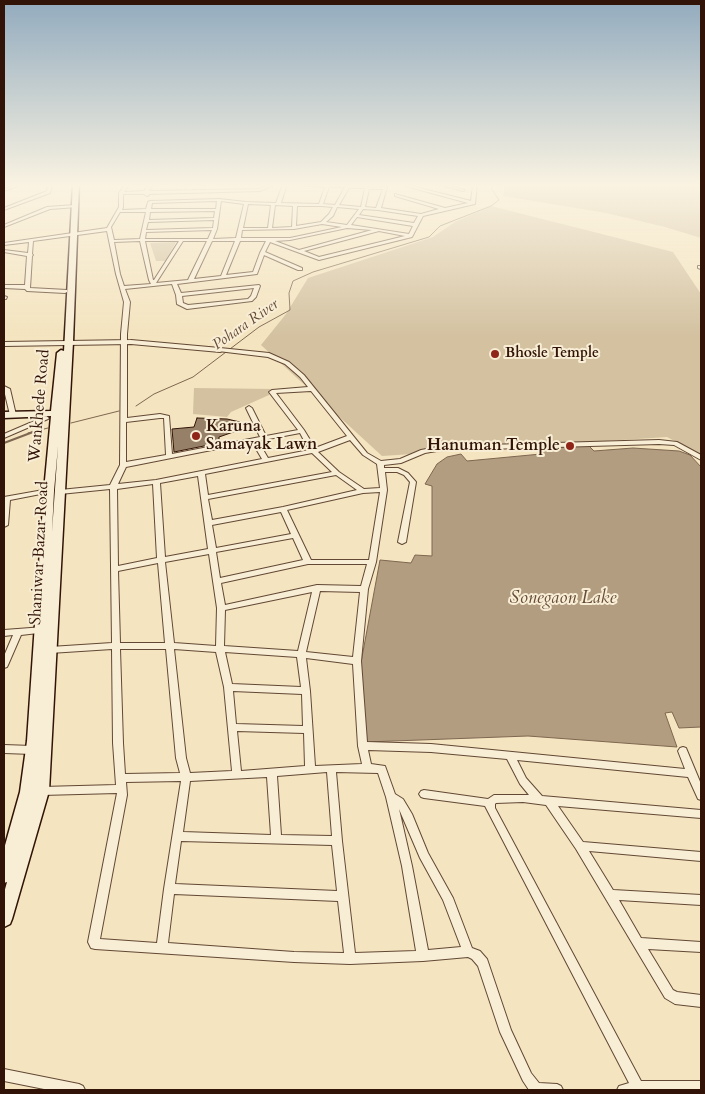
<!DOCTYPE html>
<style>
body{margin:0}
#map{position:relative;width:705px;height:1094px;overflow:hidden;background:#f4e4bf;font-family:Cardo,serif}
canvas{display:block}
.frame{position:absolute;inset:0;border:5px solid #311407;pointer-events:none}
</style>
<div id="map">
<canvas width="705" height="1094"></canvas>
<div class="frame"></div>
</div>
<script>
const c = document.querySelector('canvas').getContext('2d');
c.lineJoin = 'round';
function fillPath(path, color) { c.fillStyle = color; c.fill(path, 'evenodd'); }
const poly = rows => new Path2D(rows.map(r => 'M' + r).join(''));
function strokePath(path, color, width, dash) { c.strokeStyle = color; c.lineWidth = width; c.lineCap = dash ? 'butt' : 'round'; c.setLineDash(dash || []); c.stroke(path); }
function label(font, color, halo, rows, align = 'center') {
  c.font = font + ' Cardo,serif'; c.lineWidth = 4; c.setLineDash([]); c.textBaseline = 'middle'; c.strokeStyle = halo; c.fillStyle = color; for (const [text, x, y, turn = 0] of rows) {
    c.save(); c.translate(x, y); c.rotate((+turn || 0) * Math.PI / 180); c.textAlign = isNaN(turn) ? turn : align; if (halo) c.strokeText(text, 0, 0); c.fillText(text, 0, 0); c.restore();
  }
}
fillPath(poly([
 [505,184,701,184,701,238,665,227,606,213,503,196],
 [491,206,673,252,701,294,701,455,667,437,382,456,261,345,286,314,308,278,433,237,455,222],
 [176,242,166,261,156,261,150,243],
 [194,388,274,389,269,395,231,412,227,417,193,414]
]), '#d3c1a0');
const water = poly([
 [589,446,594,451,633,448,679,451,690,455,701,467,701,727,679,728,672,712,665,713,677,747,528,736,366,742,360,668,380,560,411,563,415,555,432,556,432,486,425,484,437,464,447,457,461,454,467,461,541,454,542,447,589,446]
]);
fillPath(water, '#b29d80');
strokePath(water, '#7e6650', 1);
strokePath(poly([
 [136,406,154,394,193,377,259,327,290,310,289,293,293,281,313,272,429,237,440,226,491,206,499,200,491,188,497,184],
 [71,423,119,411],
 [28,433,48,428]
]), '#7e6650', 1);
strokePath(poly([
 [4,443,33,432]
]), '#7e6650', 2);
const building = poly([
 [197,418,227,419,240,422,239,430,219,437,219,443,174,452,172,429,194,427,197,418]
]);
fillPath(building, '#968067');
strokePath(building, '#311407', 1);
const minor = poly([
 [18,184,23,184,4,191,4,189,18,184],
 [125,184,129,184,124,192,144,191,149,184,153,184,149,191,259,189,272,184,277,184,260,191,149,194,149,195,147,196,144,194,123,194,123,207,122,210,146,209,148,202,150,201,219,199,246,202,276,203,283,184,287,184,281,203,319,204,325,187,292,185,290,184,316,184,387,187,381,208,421,214,439,209,395,196,395,194,445,208,468,203,398,184,404,184,471,201,473,184,477,184,475,204,423,216,412,237,319,260,270,242,265,252,302,268,302,270,298,270,264,255,257,274,177,284,181,293,259,285,260,286,256,297,252,301,187,309,177,304,176,295,172,284,125,289,130,302,127,334,127,418,160,414,169,416,172,454,260,437,246,408,249,406,252,408,266,436,298,430,269,392,272,390,308,387,300,377,285,364,268,357,218,351,218,349,220,348,269,353,289,362,304,375,367,453,381,461,400,459,421,450,459,443,487,445,659,440,677,442,701,455,701,460,674,445,659,444,487,449,459,447,425,453,401,463,384,465,384,468,398,468,408,473,416,482,406,542,402,544,398,542,410,482,404,475,397,472,385,472,387,490,376,562,368,589,361,661,367,742,431,744,685,769,678,751,680,748,683,747,686,748,701,784,701,800,698,799,688,777,517,760,526,778,542,796,701,810,701,818,558,806,583,842,701,852,701,861,589,851,613,890,701,895,701,905,619,900,641,938,701,942,701,952,648,949,673,990,677,992,701,995,701,1007,675,1004,665,998,576,849,546,805,523,802,496,803,495,804,495,808,641,1081,701,1081,701,1090,617,1090,619,1086,629,1083,485,806,424,798,421,797,419,794,421,791,424,790,488,799,494,795,529,795,520,784,507,759,431,752,368,750,371,764,385,766,395,794,403,799,412,814,428,853,453,898,472,948,480,951,487,959,511,1030,531,1073,539,1083,557,1084,561,1086,563,1090,529,1090,523,1081,500,1032,478,966,472,959,468,957,423,961,350,964,294,962,95,949,91,948,88,942,117,793,42,795,39,794,37,791,39,788,42,787,116,785,113,743,112,649,50,653,47,652,46,650,47,648,50,647,112,643,110,489,60,494,57,492,60,490,110,485,120,465,121,334,124,302,116,274,107,231,33,241,32,254,33,255,32,256,30,288,67,290,67,292,65,293,27,291,25,289,4,288,4,285,25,285,27,256,4,252,4,250,28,253,29,242,4,245,4,243,107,228,119,207,119,193,125,184],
 [329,187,345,187,335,205,323,204,329,187],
 [349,188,365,188,361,207,339,205,349,188],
 [369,189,383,189,376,208,365,207,369,189],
 [217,201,216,209,151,209,152,203,217,201],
 [221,201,244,204,236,238,213,239,217,229,221,201],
 [248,204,271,205,268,228,243,228,248,204],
 [275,205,293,206,292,227,272,228,275,205],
 [297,206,321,206,333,207,329,214,321,222,296,226,297,206],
 [337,207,359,209,347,225,326,222,333,216,337,207],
 [363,209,378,210,418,216,414,223,359,215,363,209],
 [215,211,214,218,149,220,150,212,215,211],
 [120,212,146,212,140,239,114,240,111,227,120,212],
 [357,217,413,226,409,234,351,225,357,217],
 [214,220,213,228,146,230,148,222,214,220],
 [322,224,342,227,290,238,241,238,242,230,294,229,322,224],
 [347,228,372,230,299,250,275,241,290,240,347,228],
 [212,230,208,239,145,239,146,232,212,230],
 [379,231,405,236,319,257,304,251,379,231],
 [140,241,149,280,151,284,124,286,120,274,114,242,140,241],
 [145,241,179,241,154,280,153,280,145,241],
 [183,241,207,241,188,280,156,283,183,241],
 [212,241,235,241,221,276,194,279,212,241],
 [240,241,266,241,260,253,253,272,226,275,240,241],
 [254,288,251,296,248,299,188,305,183,303,182,296,254,288],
 [311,391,347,436,315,448,304,430,276,393,311,391],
 [160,418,164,418,166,455,126,462,126,422,160,418],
 [300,433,309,450,268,458,258,441,300,433],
 [350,440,363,455,377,464,380,488,364,489,339,472,318,452,350,440],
 [252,442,262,459,156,480,118,484,126,467,252,442],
 [312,453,332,472,208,495,205,474,312,453],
 [336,475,357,490,283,507,212,520,208,499,336,475],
 [198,476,208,549,165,557,160,483,198,476],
 [153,484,157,558,118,566,117,489,153,484],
 [380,492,369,560,311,560,287,510,363,493,380,492],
 [281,512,291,534,216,548,212,525,281,512],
 [293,538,303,560,220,578,216,552,293,538],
 [209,554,217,608,216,646,174,643,165,562,209,554],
 [158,563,165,643,120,643,118,571,158,563],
 [308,564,367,564,361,586,317,585,225,605,221,583,308,564],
 [320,591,360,592,353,657,306,652,320,591],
 [312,592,298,651,224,646,225,610,312,592],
 [120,649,166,649,176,758,180,773,125,774,123,743,120,649],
 [174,649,216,652,224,687,232,771,190,773,186,758,174,649],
 [225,652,297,657,301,687,232,684,225,652],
 [306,658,353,664,358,746,362,764,315,766,310,691,306,658],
 [233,691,302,694,303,726,236,724,233,691],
 [237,731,304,733,305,766,241,771,237,731],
 [327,772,332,836,281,835,277,776,327,772],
 [336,772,378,773,386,797,402,866,416,951,355,953,342,841,336,772],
 [267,777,271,835,183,832,190,781,267,777],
 [181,781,164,889,157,943,100,939,127,795,126,782,181,781],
 [399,809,420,858,443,900,461,947,428,950,412,866,399,809],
 [181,841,332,845,337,891,175,884,181,841],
 [174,894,338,901,344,953,294,952,168,943,174,894],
 [437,184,443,184,465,190,463,191,437,184],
 [50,185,52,186,50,193,4,210,4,208,47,191,48,186,50,185],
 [75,205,77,206,77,207,50,209,4,227,4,225,47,207,75,205],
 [698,266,701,266,701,269,698,268,698,266],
 [4,296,7,297,6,299,4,299,4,296],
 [4,386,10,389,16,415,15,416,11,416,10,415,4,390,4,386],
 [46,416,49,418,48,419,4,438,4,434,46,416],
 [49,489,51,490,52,491,51,492,10,500,8,525,4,527,4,497,49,489],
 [44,627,47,628,48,630,47,632,21,635,8,665,7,667,4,668,4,656,13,635,4,636,4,630,44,627],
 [4,745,32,746,35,747,37,750,35,753,32,754,4,753,4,745],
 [4,1069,79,1084,83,1086,85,1090,49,1090,4,1081,4,1069]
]);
const tertiary = poly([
 [131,340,220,348,224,350,220,352,131,344,4,346,4,342,131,340]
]);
const secondary = poly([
 [73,184,79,184,73,342,49,791,12,919,10,924,4,927,4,893,7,882,4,883,4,849,20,792,27,741,44,491,51,416,4,418,4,412,51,411,57,353,61,350,64,351,73,184],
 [58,446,52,532,54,491,58,446]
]);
strokePath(minor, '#624835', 2);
strokePath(tertiary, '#624835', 2);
strokePath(secondary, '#311407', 3);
fillPath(minor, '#f8edd5');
fillPath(tertiary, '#f8edd5');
fillPath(secondary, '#f8edd5');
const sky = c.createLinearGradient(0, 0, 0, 337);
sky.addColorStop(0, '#92abbe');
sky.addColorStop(0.55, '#faf3e2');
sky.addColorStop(1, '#faf3e200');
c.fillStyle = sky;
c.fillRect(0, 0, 705, 337);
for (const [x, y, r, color] of [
 [495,354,5,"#8f2418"],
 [196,436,5,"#8f2418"],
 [570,446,5,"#8f2418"]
]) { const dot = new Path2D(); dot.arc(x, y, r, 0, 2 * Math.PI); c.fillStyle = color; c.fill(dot); strokePath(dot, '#f8edd5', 2); }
label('bold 14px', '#311407', '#f8edd5', [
 ["Bhosle Temple",505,354]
], 'left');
label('italic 15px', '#654b37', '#f8edd5', [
 ["Pohara River",246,325,-35]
]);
label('16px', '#311407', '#f8edd5', [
 ["Wankhede Road",40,406,-85],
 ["Shaniwar Bazar Road",40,553,-87]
]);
label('bold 16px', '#311407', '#f8edd5', [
 ["Karuna",206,427],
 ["Samayak Lawn",206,445],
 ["Hanuman Temple",560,446,"right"]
], 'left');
label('italic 18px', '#654b37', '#f8edd5', [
 ["Sonegaon Lake",563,599]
]);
</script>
